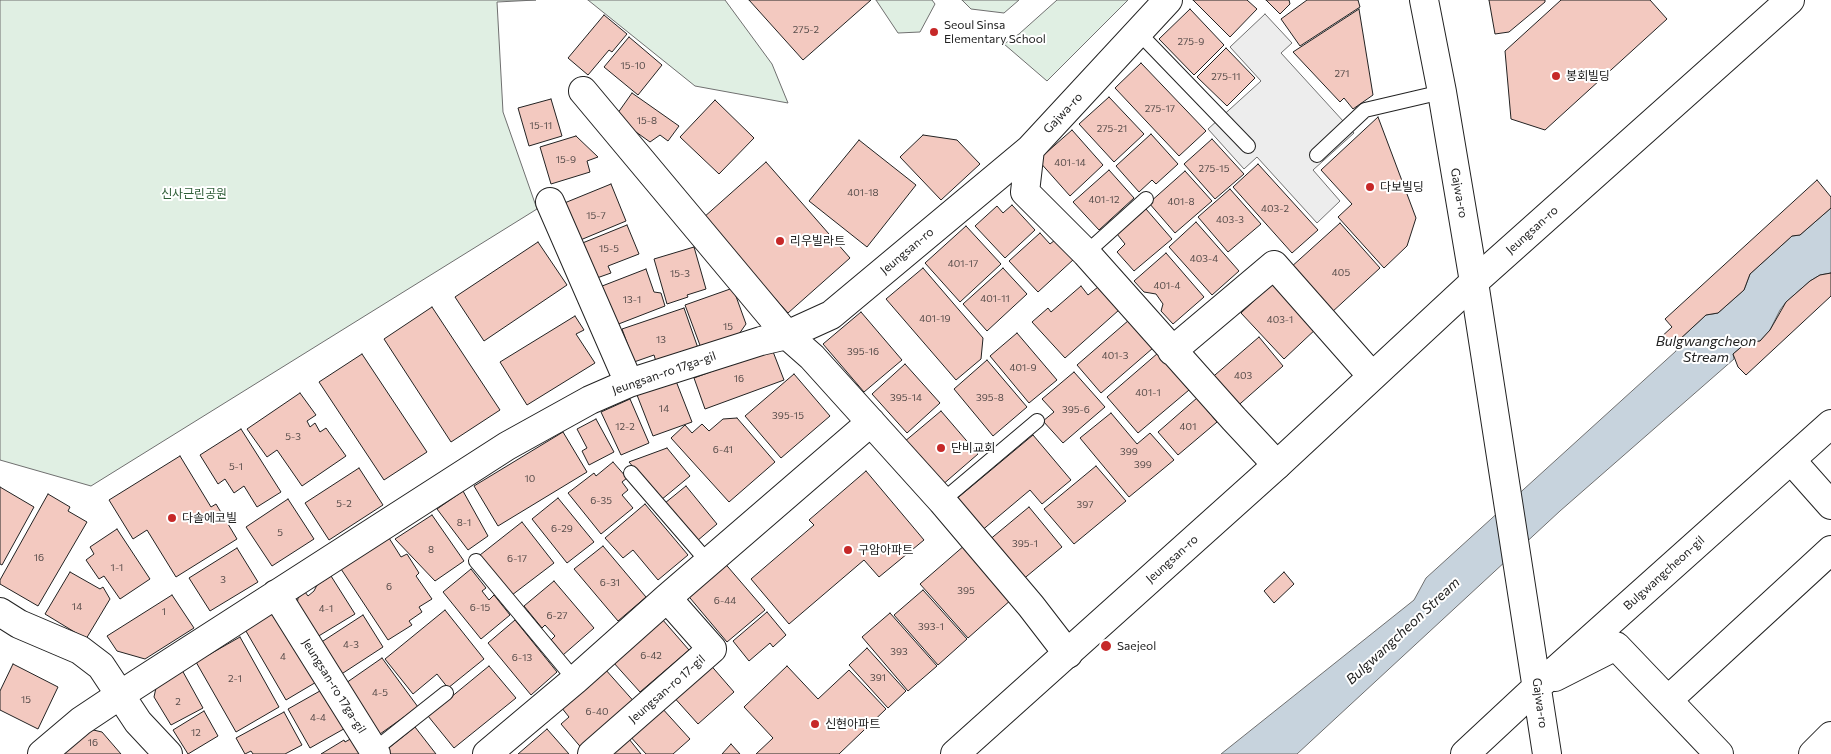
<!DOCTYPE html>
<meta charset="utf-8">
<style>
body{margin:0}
canvas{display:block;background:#fff}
</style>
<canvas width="1831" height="754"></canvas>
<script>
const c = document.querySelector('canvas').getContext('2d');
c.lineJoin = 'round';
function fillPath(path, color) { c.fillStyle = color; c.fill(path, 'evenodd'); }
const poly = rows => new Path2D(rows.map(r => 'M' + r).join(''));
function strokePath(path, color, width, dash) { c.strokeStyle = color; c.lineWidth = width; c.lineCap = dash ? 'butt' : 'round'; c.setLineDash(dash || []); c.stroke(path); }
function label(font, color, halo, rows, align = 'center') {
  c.font = font + ' Commissioner,"Noto Sans KR",sans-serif'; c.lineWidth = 4; c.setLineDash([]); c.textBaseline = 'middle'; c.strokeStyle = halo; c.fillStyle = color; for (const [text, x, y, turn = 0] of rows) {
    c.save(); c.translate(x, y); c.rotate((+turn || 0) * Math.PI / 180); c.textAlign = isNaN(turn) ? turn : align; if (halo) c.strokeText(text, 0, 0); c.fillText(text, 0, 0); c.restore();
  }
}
const green = poly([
 [0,0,536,0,497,2,503,112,537,209,91,486,0,460,0,0],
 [588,0,725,0,772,64,788,103,695,86,588,0],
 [876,0,932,0,935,4,920,32,898,33,876,0],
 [962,0,1019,0,1004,13,971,9,962,0],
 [1057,0,1128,0,1047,81,1004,44,1019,34,1057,0]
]);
fillPath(green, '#e0efe3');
strokePath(green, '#6f6f6f', 1);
const parking = poly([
 [1265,14,1292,43,1281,53,1354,133,1313,170,1340,201,1317,223,1257,157,1244,169,1208,129,1261,81,1230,47,1265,14]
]);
fillPath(parking, '#ededed');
strokePath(parking, '#6f6f6f', 1);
const water = poly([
 [1831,208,1831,273,1820,275,1810,281,1786,302,1780,310,1770,330,1760,341,1746,343,1733,354,1734,359,1560,511,1297,754,1221,754,1414,600,1426,578,1676,351,1679,340,1706,315,1718,313,1744,290,1750,274,1792,236,1800,235,1831,208]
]);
fillPath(water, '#c7d3dd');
strokePath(water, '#6f6f6f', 1);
const building = poly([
 [749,0,871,0,803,60,749,0],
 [1193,0,1247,0,1257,9,1230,37,1193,0],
 [1266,0,1289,0,1290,4,1280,14,1266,0],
 [1307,0,1358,0,1360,7,1300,46,1281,19,1307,0],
 [1489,0,1545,0,1545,2,1509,32,1495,34,1489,0],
 [1561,0,1650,0,1667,19,1545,130,1511,119,1505,51,1561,0],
 [1190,9,1224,45,1194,75,1159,39,1190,9],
 [1359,9,1373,95,1353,109,1344,98,1340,102,1293,52,1359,9],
 [604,15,627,34,612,52,609,50,588,75,568,58,604,15],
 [629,37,662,65,638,95,604,67,629,37],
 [1226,48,1255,78,1227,106,1197,77,1226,48],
 [1141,63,1206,131,1179,156,1115,88,1141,63],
 [632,93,679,126,668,141,660,135,650,142,615,117,632,93],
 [1109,97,1144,134,1114,162,1079,124,1109,97],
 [551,99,562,136,529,146,518,108,551,99],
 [715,100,754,138,719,174,680,137,715,100],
 [1378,117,1416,218,1407,246,1384,268,1338,217,1352,204,1321,170,1378,117],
 [1072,130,1103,165,1070,196,1038,160,1072,130],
 [1151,134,1178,164,1156,184,1152,180,1139,192,1116,166,1151,134],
 [923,135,957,140,980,164,941,200,900,157,923,135],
 [576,136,598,157,587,161,590,172,551,184,540,147,576,136],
 [1212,139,1244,174,1215,199,1184,164,1212,139],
 [859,140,916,185,867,247,809,201,859,140],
 [766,162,850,258,788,313,703,218,766,162],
 [1258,164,1318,230,1292,253,1233,187,1258,164],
 [1109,170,1134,198,1099,230,1073,202,1109,170],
 [1185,171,1212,201,1175,233,1149,203,1185,171],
 [1817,180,1831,197,1831,208,1800,235,1792,236,1750,274,1744,290,1718,313,1706,315,1679,340,1676,337,1666,347,1658,340,1672,327,1665,319,1817,180],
 [611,184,626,221,578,241,562,204,611,184],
 [1230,189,1261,224,1228,252,1198,217,1230,189],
 [1012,205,1035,230,1005,258,975,226,997,206,1003,213,1012,205],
 [1146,209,1172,239,1134,271,1117,252,1125,244,1117,234,1146,209],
 [1196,222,1239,271,1212,295,1169,247,1196,222],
 [1340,223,1380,268,1331,313,1290,268,1340,223],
 [627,225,639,254,608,266,611,273,594,279,580,244,627,225],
 [966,226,1001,264,960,302,925,263,966,226],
 [1040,233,1050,244,1055,240,1074,259,1038,292,1009,261,1040,233],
 [538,242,567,285,484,341,455,297,538,242],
 [694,247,706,289,687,295,688,297,667,304,654,259,694,247],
 [1166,253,1204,297,1173,324,1161,311,1163,304,1156,294,1144,292,1134,281,1166,253],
 [923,268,983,338,981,359,956,380,886,299,923,268],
 [1003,268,1027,294,987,331,963,304,1003,268],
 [646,269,654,292,661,293,665,306,616,325,597,288,646,269],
 [1831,273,1831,296,1746,375,1738,367,1733,354,1746,343,1760,341,1770,330,1786,302,1810,281,1820,275,1831,273],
 [1275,281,1318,327,1284,359,1241,313,1275,281],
 [1081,286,1088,295,1098,287,1119,310,1065,358,1032,322,1048,308,1051,312,1081,286],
 [733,288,746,324,739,334,701,348,685,305,733,288],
 [432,307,500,410,451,442,384,339,432,307],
 [684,308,699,351,657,365,654,355,634,362,622,329,684,308],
 [861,312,902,360,864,392,823,344,861,312],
 [575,316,584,330,576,334,595,363,527,405,500,362,575,316],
 [1129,320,1153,348,1101,393,1077,365,1129,320],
 [1017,333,1057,380,1029,403,990,356,1017,333],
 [1259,337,1283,366,1233,410,1208,381,1259,337],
 [772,349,784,380,705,409,694,378,772,349],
 [1158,353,1189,390,1138,433,1107,397,1158,353],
 [362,354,427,452,384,480,319,382,362,354],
 [987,360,1027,407,993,436,954,389,987,360],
 [905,364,940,403,907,433,872,394,905,364],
 [1074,372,1105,407,1063,443,1043,421,1054,412,1042,399,1074,372],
 [794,374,830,416,781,458,745,416,794,374],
 [676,381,692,422,653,436,637,395,676,381],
 [300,393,316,415,307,421,310,427,315,423,320,432,326,428,346,456,302,486,277,450,267,457,247,429,300,393],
 [1197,398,1217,422,1178,455,1158,432,1197,398],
 [630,399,649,443,621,455,601,412,630,399],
 [941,411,978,454,941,486,904,442,941,411],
 [1111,413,1137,444,1150,433,1174,460,1129,497,1080,438,1111,413],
 [737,418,775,462,729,502,671,438,685,425,692,433,702,424,709,431,723,419,737,418],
 [596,419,614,452,589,465,582,451,587,448,577,429,596,419],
 [241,429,281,492,257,507,244,486,234,493,225,479,218,484,200,455,241,429],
 [563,432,587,472,498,526,474,486,563,432],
 [1033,435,1071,480,1042,504,1030,490,980,532,954,501,1033,435],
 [667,448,690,476,661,500,629,462,667,448],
 [180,456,211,507,216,504,237,539,176,577,147,530,133,539,109,500,180,456],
 [613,462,627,478,622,482,628,490,622,495,633,508,601,534,568,493,594,473,596,476,613,462],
 [1096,466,1126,501,1074,544,1044,509,1096,466],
 [359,468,383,505,329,540,305,503,359,468],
 [866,471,924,540,879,577,864,560,789,624,751,579,814,525,809,520,866,471],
 [686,486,717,524,697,541,665,503,686,486],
 [0,487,34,507,2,565,0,564,0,487],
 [463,491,488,536,468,550,437,509,463,491],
 [48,494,70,507,68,511,87,522,38,606,0,584,0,580,48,494],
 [558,498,594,542,567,563,532,519,558,498],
 [288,499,314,539,272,566,246,527,288,499],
 [645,504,688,555,658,580,633,550,623,558,605,538,645,504],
 [1029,507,1062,547,1021,581,988,541,1029,507],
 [432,515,464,561,435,581,395,539,432,515],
 [522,522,554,563,512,595,480,555,522,522],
 [117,529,150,579,120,599,104,576,99,579,86,560,94,554,90,547,117,529],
 [389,538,401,557,407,554,419,573,416,576,432,599,419,607,422,612,409,621,412,625,388,640,341,569,389,538],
 [965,545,1012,599,968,638,920,584,965,545],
 [603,546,646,597,618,621,574,569,603,546],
 [237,548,258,582,210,611,189,578,237,548],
 [722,560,765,610,727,642,685,592,722,560],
 [471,569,486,588,482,591,489,600,494,595,510,615,481,639,443,592,471,569],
 [70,572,100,589,103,587,110,599,86,639,45,614,70,572],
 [1284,572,1294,584,1274,603,1264,591,1284,572],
 [331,576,355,614,317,637,297,605,298,598,305,592,308,596,314,591,317,585,331,576],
 [554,581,594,628,563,655,551,640,555,636,545,625,542,628,524,606,554,581],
 [923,590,967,639,938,665,894,615,923,590],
 [172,595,194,628,145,659,117,651,107,636,172,595],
 [271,609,318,681,286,700,243,626,271,609],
 [445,610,484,659,448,688,437,674,413,694,385,659,445,610],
 [767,612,786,635,773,647,770,643,749,661,733,641,767,612],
 [890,613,937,666,908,691,862,637,890,613],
 [363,615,383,647,340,675,320,643,363,615],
 [662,619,689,650,640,692,613,662,662,619],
 [515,620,557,672,531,695,488,643,515,620],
 [240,637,279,707,236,732,196,662,240,637],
 [867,648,906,691,888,708,849,665,867,648],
 [382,658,418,707,380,734,346,683,382,658],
 [708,662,734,692,698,724,671,694,708,662],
 [13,664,58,687,38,729,0,710,0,691,13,664],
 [489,666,516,698,454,748,428,716,489,666],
 [787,666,818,699,849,670,886,709,839,754,756,754,773,738,744,707,787,666],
 [605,669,637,705,584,751,561,724,569,717,561,707,605,669],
 [182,670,203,708,171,725,154,697,157,683,182,670],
 [327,687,349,726,310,748,288,709,327,687],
 [661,707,690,739,673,754,646,754,629,735,661,707],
 [204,711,218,736,188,754,173,730,204,711],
 [284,712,302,745,285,754,253,754,251,751,245,754,236,738,284,712],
 [415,727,436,754,387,754,385,751,415,727],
 [89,729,102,732,121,754,61,754,89,729],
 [547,729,569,754,518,754,547,729],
 [625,734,641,754,602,754,625,734],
 [354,737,364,754,321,754,344,740,345,742,354,737],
 [731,744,740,754,722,754,731,744]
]);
fillPath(building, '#f3c9c0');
strokePath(building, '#222', 1);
const lane = poly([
 [1138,32,1248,146],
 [1317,155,1365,110,1442,92],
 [1086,253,1146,199],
 [631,473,708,562],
 [942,501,1037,421],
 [476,561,575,680],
 [374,750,446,693]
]);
const street = poly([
 [583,91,787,335,812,357,942,501,1031,606,1068,654],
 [1030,149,1025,192,1086,253,1234,419,1277,465],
 [550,202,629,383],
 [1172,351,1274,265,1372,376],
 [1791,460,1831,505],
 [276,594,376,754],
 [0,612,19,624,80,650,101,666,138,722,168,754],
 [1555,677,1616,646,1719,754],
 [1668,700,1831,550],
 [42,754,81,721,120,695,507,446,590,400,629,383,761,341,787,335,831,315,1030,149,1168,0],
 [487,754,575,680,667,598,871,422],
 [592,754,712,649,667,598],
 [1813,754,1831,736]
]);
const secondary = poly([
 [1424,0,1442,92,1474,282,1547,754],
 [1465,754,1538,686,1831,424]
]);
const primary = poly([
 [955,754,1277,465,1474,282,1790,0]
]);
strokePath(lane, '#222', 16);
strokePath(street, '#222', 30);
strokePath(secondary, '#222', 30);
strokePath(primary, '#222', 30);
strokePath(lane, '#fff', 14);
strokePath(street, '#fff', 28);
strokePath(secondary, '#fff', 28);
strokePath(primary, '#fff', 28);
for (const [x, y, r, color] of [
 [934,32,5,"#c62828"],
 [1556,76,5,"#c62828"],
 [1370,187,5,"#c62828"],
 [780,241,5,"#c62828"],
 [941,448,5,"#c62828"],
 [172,518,5,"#c62828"],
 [848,550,5,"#c62828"],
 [1106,646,6,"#c62828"],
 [815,724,5,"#c62828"]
]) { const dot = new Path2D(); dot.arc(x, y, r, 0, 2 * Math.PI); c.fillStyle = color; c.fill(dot); strokePath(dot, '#fff', 2); }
label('10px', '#564c4a', null, [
 ["275-2",806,30],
 ["275-9",1191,42],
 ["15-10",633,66],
 ["271",1342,74],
 ["275-11",1226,77],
 ["275-17",1160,109],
 ["15-8",647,121],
 ["15-11",541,126],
 ["275-21",1112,129],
 ["15-9",566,160],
 ["401-14",1070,163],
 ["275-15",1214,169],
 ["401-18",863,193],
 ["401-12",1104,200],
 ["401-8",1181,202],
 ["403-2",1275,209],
 ["15-7",596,216],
 ["403-3",1230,220],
 ["15-5",609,249],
 ["403-4",1204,259],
 ["401-17",963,264],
 ["405",1341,273],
 ["15-3",680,274],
 ["401-4",1167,286],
 ["401-11",995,299],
 ["13-1",632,300],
 ["401-19",935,319],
 ["403-1",1280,320],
 ["15",728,327],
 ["13",661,340],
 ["395-16",863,352],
 ["401-3",1115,356],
 ["401-9",1023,368],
 ["403",1243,376],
 ["16",739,379],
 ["401-1",1148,393],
 ["395-14",906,398],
 ["395-8",990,398],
 ["14",664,409],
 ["395-6",1076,410],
 ["395-15",788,416],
 ["12-2",625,427],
 ["401",1188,427],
 ["5-3",293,437],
 ["6-41",723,450],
 ["399",1129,452],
 ["399",1143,465],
 ["5-1",236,467],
 ["10",530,479],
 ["6-35",601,501],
 ["5-2",344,504],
 ["397",1085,505],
 ["8-1",464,523],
 ["6-29",562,529],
 ["5",280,533],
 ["395-1",1025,544],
 ["8",431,550],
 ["16",39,558],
 ["6-17",517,559],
 ["1-1",117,568],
 ["3",223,580],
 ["6-31",610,583],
 ["6",389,587],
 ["395",966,591],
 ["6-44",725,601],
 ["14",77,607],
 ["6-15",480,608],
 ["4-1",326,609],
 ["1",164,612],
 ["6-27",557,616],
 ["393-1",931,627],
 ["4-3",351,645],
 ["393",899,652],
 ["6-42",651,656],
 ["4",283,657],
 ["6-13",522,658],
 ["391",878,678],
 ["2-1",235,679],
 ["4-5",380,693],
 ["15",26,700],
 ["2",178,702],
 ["6-40",597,712],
 ["4-4",318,718],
 ["12",196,733],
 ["16",93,743]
]);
label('12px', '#222', '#fff', [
 ["Seoul Sinsa",944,25],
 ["Elementary School",944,39],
 ["봉회빌딩",1566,76],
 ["다보빌딩",1380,187],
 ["리우빌라트",790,241],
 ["단비교회",951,448],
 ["다솔에코빌",182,518],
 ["구암아파트",858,550],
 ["Saejeol",1117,646],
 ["신현아파트",825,724]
], 'left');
label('12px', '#222', '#fff', [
 ["Gajwa-ro",1063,113,-47],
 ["Gajwa-ro",1459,193,80],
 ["Jeungsan-ro",1532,230,-42],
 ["Jeungsan-ro",907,251,-40],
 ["Jeungsan-ro 17ga-gil",664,373,-19],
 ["Jeungsan-ro",1172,559,-42],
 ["Bulgwangcheon-gil",1664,573,-42],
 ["Jeungsan-ro 17ga-gil",334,686,58],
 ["Jeungsan-ro 17-gil",667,689,-41],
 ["Gajwa-ro",1540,703,82]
]);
label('12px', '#2f5e38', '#fff', [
 ["신사근린공원",194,194]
]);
label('italic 14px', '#222', '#fff', [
 ["Bulgwangcheon",1706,341],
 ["Stream",1706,357],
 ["Bulgwangcheon Stream",1403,631,-43]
]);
</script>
